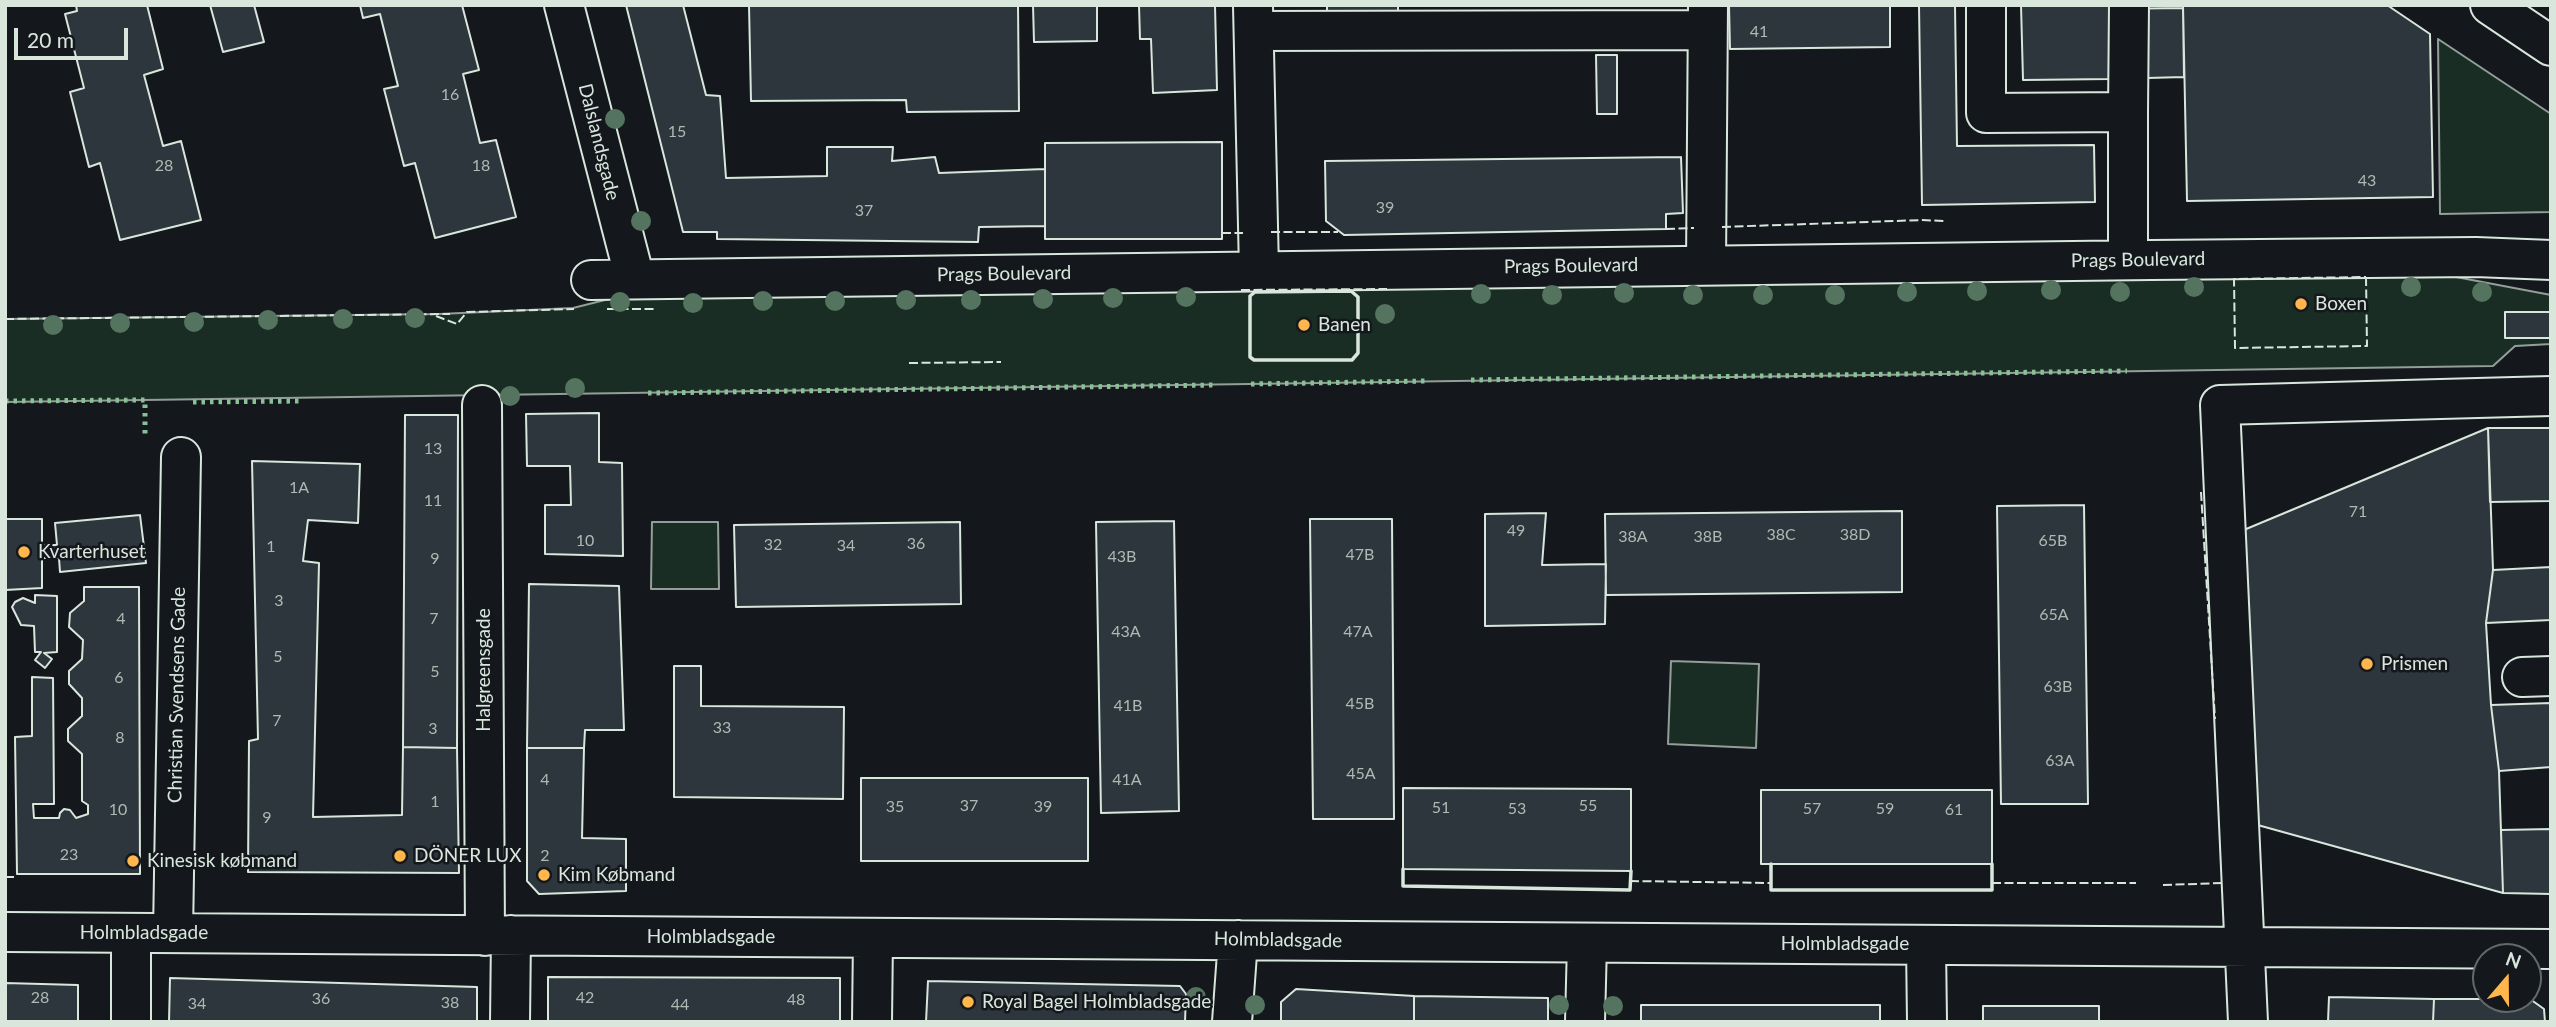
<!DOCTYPE html>
<meta charset="utf-8">
<style>
body{margin:0}
#map{position:relative;width:2556px;height:1027px;overflow:hidden;background:#14181c;font-family:Lato,sans-serif}
canvas{display:block}
.frame{position:absolute;inset:0;border:7px solid #d8e6dc;pointer-events:none}
.north{position:absolute;left:2472px;top:943px;width:70px;height:70px;box-sizing:border-box;background:#14181c;border:2px solid #626a69;border-radius:50%;rotate:20deg;font-size:19px;font-weight:700;line-height:28px;text-align:center;color:#d8e6dc}
.north::after{content:'';display:block;margin:auto;width:24px;height:32px;background:#ffb74d;clip-path:polygon(50% 0,100% 100%,50% 72%,0 100%)}
.scale{position:absolute;left:14px;top:28px;width:114px;height:32px;box-sizing:border-box;border:4px solid #d8e6dc;border-top:0;padding-left:9px;font-size:21px;line-height:24px;white-space:nowrap;color:#d8e6dc;-webkit-text-stroke:5px #14181c;paint-order:stroke}
</style>
<div id="map">
<canvas width="2556" height="1027"></canvas>
<div class="frame"></div>
<div class="north">N</div>
<div class="scale">20 m</div>
</div>
<script>
const c = document.querySelector('canvas').getContext('2d');
c.lineJoin = 'round';
function fillPath(path, color) { c.fillStyle = color; c.fill(path, 'evenodd'); }
const poly = rows => new Path2D(rows.map(r => 'M' + r).join(''));
function strokePath(path, color, width, dash) { c.strokeStyle = color; c.lineWidth = width; c.lineCap = dash ? 'butt' : 'round'; c.setLineDash(dash || []); c.stroke(path); }
function label(font, color, halo, rows, align = 'center') {
  c.font = font + ' Lato,sans-serif'; c.lineWidth = 5; c.setLineDash([]); c.textBaseline = 'middle'; c.strokeStyle = halo; c.fillStyle = color; for (const [text, x, y, turn = 0] of rows) {
    c.save(); c.translate(x, y); c.rotate((+turn || 0) * Math.PI / 180); c.textAlign = isNaN(turn) ? turn : align; if (halo) c.strokeText(text, 0, 0); c.fillText(text, 0, 0); c.restore();
  }
}
const green = poly([
 [2438,39,2551,114,2551,212,2440,214,2438,39],
 [2435,273,2551,295,2551,344,2515,346,2493,366,5,402,5,319,439,314,573,308,609,299,2435,273],
 [652,522,718,522,719,589,651,589,652,522],
 [1671,661,1759,664,1756,748,1668,744,1671,661]
]);
fillPath(green, '#1a2d24');
strokePath(green, '#939e99', 2);
const building = poly([
 [76,5,147,5,163,69,144,75,163,146,181,141,201,220,120,240,100,163,89,167,70,92,84,88,65,14,77,11,76,5],
 [210,5,254,5,264,42,223,52,210,5],
 [360,5,462,5,479,70,463,74,480,143,496,140,516,217,435,238,415,163,404,166,384,89,398,86,380,14,363,18,360,5],
 [626,5,683,5,706,95,720,96,726,178,827,176,827,147,893,147,892,161,935,157,939,173,1045,169,1045,226,979,227,978,242,717,239,717,232,683,232,626,5],
 [749,5,1018,5,1019,111,907,112,906,100,751,101,749,5],
 [1033,5,1097,5,1097,41,1034,42,1033,5],
 [1139,5,1215,5,1217,90,1153,93,1151,39,1140,39,1139,5],
 [1327,5,1398,5,1398,18,1327,19,1327,5],
 [1729,5,1890,5,1890,47,1730,49,1729,5],
 [1919,5,1955,5,1957,146,2094,145,2095,202,1922,205,1919,5],
 [2021,5,2109,5,2110,79,2023,80,2021,5],
 [2183,5,2387,5,2430,34,2433,197,2187,201,2183,5],
 [2183,8,2184,77,2110,79,2109,9,2183,8],
 [1596,55,1617,55,1617,114,1597,114,1596,55],
 [1222,142,1222,239,1045,239,1045,143,1222,142],
 [1681,157,1683,213,1666,214,1666,229,1344,235,1326,221,1325,161,1681,157],
 [2505,312,2551,312,2551,338,2505,338,2505,312],
 [599,413,599,462,622,463,623,556,545,554,545,505,571,505,570,466,527,466,526,414,599,413],
 [405,415,458,415,457,748,403,747,405,415],
 [2488,428,2493,570,2486,623,2491,705,2499,771,2503,893,2254,824,2239,532,2488,428],
 [2488,428,2551,428,2551,501,2490,502,2488,428],
 [252,461,360,464,358,523,308,520,303,561,319,563,313,817,402,815,403,747,457,748,459,873,248,872,249,741,258,739,252,461],
 [2084,505,2088,804,2001,804,1997,506,2084,505],
 [1902,511,1902,592,1606,595,1605,514,1902,511],
 [1546,513,1542,565,1606,564,1605,624,1485,626,1485,514,1546,513],
 [140,515,146,563,60,572,59,558,42,558,41,545,57,545,55,523,140,515],
 [5,519,42,519,42,588,5,590,5,519],
 [1310,519,1392,519,1394,819,1313,819,1310,519],
 [1174,521,1179,811,1101,813,1096,522,1174,521],
 [960,522,961,604,736,607,734,525,960,522],
 [2551,567,2551,620,2486,623,2493,570,2551,567],
 [529,584,619,586,624,730,585,730,584,748,527,748,529,584],
 [84,587,139,587,140,874,17,874,15,737,32,736,32,677,53,678,54,804,33,804,34,818,59,818,60,813,64,809,70,810,76,818,88,814,88,805,82,801,82,754,68,741,68,729,82,716,82,698,69,684,69,671,82,659,83,640,69,627,70,613,84,601,84,587],
 [35,595,57,596,57,652,44,653,52,659,45,668,35,660,41,652,35,652,34,626,21,625,12,607,15,602,23,598,35,603,35,595],
 [674,666,701,666,701,706,844,707,843,799,674,797,674,666],
 [2551,703,2551,767,2499,771,2491,705,2551,703],
 [527,748,584,748,582,838,626,839,626,891,539,894,527,881,527,748],
 [861,778,1088,778,1088,861,861,861,861,778],
 [1403,788,1631,789,1631,871,1403,869,1403,788],
 [1761,790,1992,790,1992,864,1761,864,1761,790],
 [2551,829,2551,894,2503,893,2501,830,2551,829],
 [548,977,840,978,840,1022,548,1022,548,977],
 [170,978,477,987,477,1022,169,1022,170,978],
 [928,981,1180,986,1186,994,1185,1022,926,1022,928,981],
 [5,983,78,985,78,1022,5,1022,5,983],
 [1296,989,1414,996,1414,1022,1281,1022,1281,1002,1296,989],
 [1414,996,1548,998,1548,1022,1414,1022,1414,996],
 [2329,997,2434,999,2433,1022,2328,1022,2329,997],
 [2434,999,2530,999,2544,1009,2545,1022,2433,1022,2434,999],
 [1641,1005,1880,1005,1880,1022,1641,1022,1641,1005],
 [1983,1006,2099,1006,2099,1022,1983,1022,1983,1006]
]);
fillPath(building, '#2c363c');
strokePath(building, '#d8e6dc', 2);
const minor = poly([
 [564,5,635,279],
 [1986,5,1986,113,2128,112,2128,260],
 [2490,5,2551,46],
 [1253,6,1259,270],
 [1254,31,1707,30],
 [2128,112,2129,5],
 [1706,265,1708,5],
 [591,280,2151,260,2476,257,2551,260],
 [482,405,485,936],
 [2522,677,2551,676],
 [5,932,2551,949],
 [131,933,131,1022],
 [173,933,181,457],
 [1926,945,1927,1022],
 [510,1022,511,935],
 [872,1022,873,938],
 [1232,1022,1238,940],
 [1585,1022,1587,943],
 [2248,1022,2220,405,2551,396]
]);
strokePath(minor, '#d8e6dc', 42);
strokePath(minor, '#14181c', 38);
strokePath(poly([
 [1471,380,2127,371],
 [1251,384,1426,381],
 [648,393,1214,385],
 [5,401,145,400,145,436],
 [193,402,301,401]
]), '#8ac095', 5, [3.5, 5]);
strokePath(poly([
 [1722,227,1922,220,1944,221],
 [1666,229,1694,228],
 [1271,232,1338,232],
 [1222,233,1243,233],
 [2366,277,2367,346,2235,348,2234,279,2366,277],
 [1241,290,1387,289],
 [607,309,656,309],
 [436,316,457,324,467,312,574,309],
 [5,319,450,314],
 [909,363,1001,362],
 [2201,492,2215,719],
 [5,877,17,877],
 [1630,881,1771,883],
 [1992,883,2136,883],
 [2163,885,2224,883]
]), '#d8e6dc', 2, [9, 3.5]);
strokePath(poly([
 [1351,291,1358,297,1358,353,1352,360,1254,360,1250,357,1250,296,1255,292,1351,291],
 [1771,864,1771,890,1992,890,1992,864],
 [1403,869,1403,886,1630,890,1631,871]
]), '#d8e6dc', 3.5);
c.fillStyle = '#55745f';
for (const [x, y] of [
 [615,119],
 [641,221],
 [2194,287],
 [2411,287],
 [2051,290],
 [1977,291],
 [1907,292],
 [2120,292],
 [2482,292],
 [1624,293],
 [1481,294],
 [1552,295],
 [1693,295],
 [1763,295],
 [1835,295],
 [1186,297],
 [1113,298],
 [1043,299],
 [906,300],
 [971,300],
 [763,301],
 [835,301],
 [620,302],
 [693,303],
 [1385,314],
 [415,318],
 [343,319],
 [268,320],
 [194,322],
 [120,323],
 [53,325],
 [575,388],
 [510,396],
 [1196,997],
 [1255,1005],
 [1559,1005],
 [1613,1006]
]) { c.beginPath(); c.arc(x, y, 10, 0, 2 * Math.PI); c.fill(); }
for (const [x, y, r, color] of [
 [2301,304,7,"#ffb74d"],
 [1304,325,7,"#ffb74d"],
 [24,552,7,"#ffb74d"],
 [2367,664,7,"#ffb74d"],
 [400,856,7,"#ffb74d"],
 [133,861,7,"#ffb74d"],
 [544,875,7,"#ffb74d"],
 [968,1002,7,"#ffb74d"]
]) { const dot = new Path2D(); dot.arc(x, y, r, 0, 2 * Math.PI); c.fillStyle = color; c.fill(dot); strokePath(dot, '#14181c', 2.5); }
label('16px', '#adbab4', null, [
 ["41",1759,32],
 ["16",450,95],
 ["15",677,132],
 ["28",164,166],
 ["18",481,166],
 ["43",2367,181],
 ["39",1385,208],
 ["37",864,211],
 ["13",433,449],
 ["1A",299,488],
 ["11",433,501],
 ["71",2358,512],
 ["49",1516,531],
 ["38C",1781,535],
 ["38D",1855,535],
 ["38A",1633,537],
 ["38B",1708,537],
 ["10",585,541],
 ["65B",2053,541],
 ["36",916,544],
 ["32",773,545],
 ["34",846,546],
 ["1",271,547],
 ["47B",1360,555],
 ["43B",1122,557],
 ["9",435,559],
 ["3",279,601],
 ["65A",2054,615],
 ["4",121,619],
 ["7",434,619],
 ["43A",1126,632],
 ["47A",1358,632],
 ["5",278,657],
 ["5",435,672],
 ["6",119,678],
 ["63B",2058,687],
 ["45B",1360,704],
 ["41B",1128,706],
 ["7",277,721],
 ["33",722,728],
 ["3",433,729],
 ["8",120,738],
 ["63A",2060,761],
 ["45A",1361,774],
 ["4",545,780],
 ["41A",1127,780],
 ["1",435,802],
 ["37",969,806],
 ["55",1588,806],
 ["35",895,807],
 ["39",1043,807],
 ["51",1441,808],
 ["53",1517,809],
 ["57",1812,809],
 ["59",1885,809],
 ["10",118,810],
 ["61",1954,810],
 ["9",267,818],
 ["23",69,855],
 ["2",545,856],
 ["28",40,998],
 ["42",585,998],
 ["36",321,999],
 ["48",796,1000],
 ["38",450,1003],
 ["34",197,1004],
 ["44",680,1005]
]);
label('19px', '#d8e6dc', '#14181c', [
 ["Dalslandsgade",599,142,76],
 ["Prags Boulevard",2138,260,-1],
 ["Prags Boulevard",1571,266,-1],
 ["Prags Boulevard",1004,274,-1],
 ["Halgreensgade",484,670,-90],
 ["Christian Svendsens Gade",177,695,-89],
 ["Holmbladsgade",144,933],
 ["Holmbladsgade",711,937],
 ["Holmbladsgade",1278,940,1],
 ["Holmbladsgade",1845,944]
]);
label('19px', '#d8e6dc', '#14181c', [
 ["Boxen",2315,304],
 ["Banen",1318,325],
 ["Kvarterhuset",38,552],
 ["Prismen",2381,664],
 ["DÖNER LUX",414,856],
 ["Kinesisk købmand",147,861],
 ["Kim Købmand",558,875],
 ["Royal Bagel Holmbladsgade",982,1002]
], 'left');
</script>
